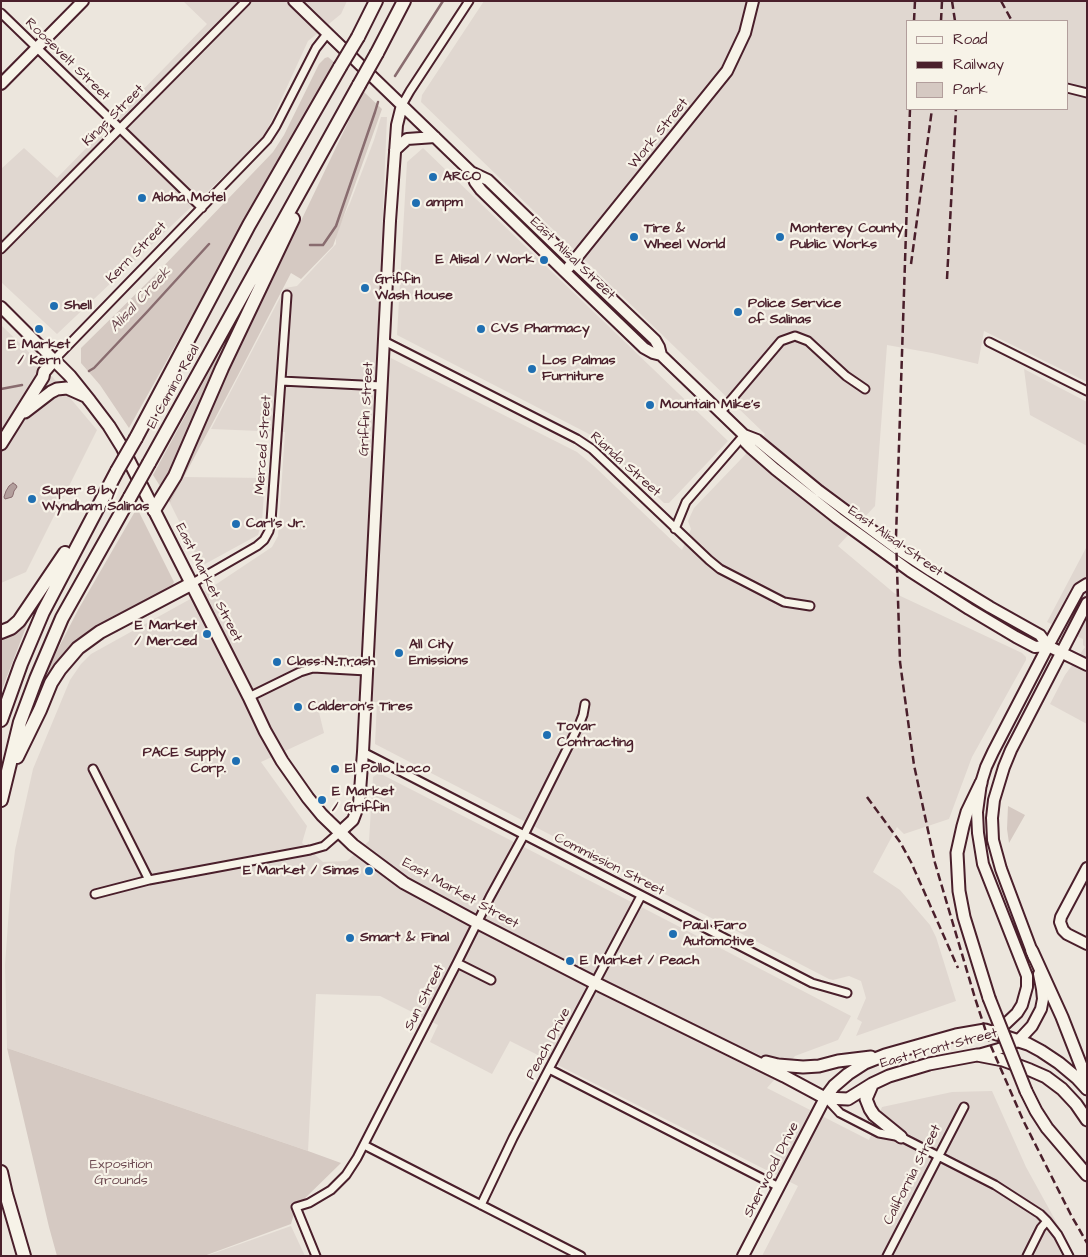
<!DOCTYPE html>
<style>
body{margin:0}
#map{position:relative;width:1088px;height:1257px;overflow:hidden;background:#ece6dd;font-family:"Architects Daughter",sans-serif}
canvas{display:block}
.frame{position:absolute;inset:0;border:2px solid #4a1f2b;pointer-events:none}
.legend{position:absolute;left:906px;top:20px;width:162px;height:90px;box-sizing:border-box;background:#f7f3e8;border:1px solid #b29e9c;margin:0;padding:6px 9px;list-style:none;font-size:15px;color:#4a1f2b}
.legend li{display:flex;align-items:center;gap:10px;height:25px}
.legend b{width:25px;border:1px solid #b29e9c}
</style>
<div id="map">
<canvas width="1088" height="1257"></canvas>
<div class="frame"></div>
<ul class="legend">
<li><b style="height:6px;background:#f7f3e8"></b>Road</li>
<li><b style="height:6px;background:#4a1f2b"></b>Railway</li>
<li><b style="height:14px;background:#d5c9c2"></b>Park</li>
</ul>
</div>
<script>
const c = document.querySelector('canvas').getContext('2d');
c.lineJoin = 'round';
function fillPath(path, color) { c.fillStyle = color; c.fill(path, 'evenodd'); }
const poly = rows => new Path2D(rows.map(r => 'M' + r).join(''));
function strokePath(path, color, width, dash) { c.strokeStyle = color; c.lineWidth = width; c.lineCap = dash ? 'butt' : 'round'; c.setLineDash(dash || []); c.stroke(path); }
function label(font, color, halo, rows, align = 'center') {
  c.font = font + ' "Architects Daughter",sans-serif'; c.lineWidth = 4.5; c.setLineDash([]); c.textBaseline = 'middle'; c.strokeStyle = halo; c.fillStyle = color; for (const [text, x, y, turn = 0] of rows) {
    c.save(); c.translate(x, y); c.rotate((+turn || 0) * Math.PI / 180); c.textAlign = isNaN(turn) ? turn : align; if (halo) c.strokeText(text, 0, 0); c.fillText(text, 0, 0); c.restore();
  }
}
fillPath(poly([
 [183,1,347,1,341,14,308,41,263,139,57,334,1,282,1,169,24,148,57,178,207,24],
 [484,1,1087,1,1087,382,984,331,978,364,932,353,887,345,875,506,838,546,894,593,1022,653,1026,657,1026,660,972,757,949,819,904,834,897,827,873,872,900,890,930,925,936,937,956,1001,856,1036,862,1022,857,1019,866,998,861,981,849,976,833,980,829,979,375,744,377,702,317,704,324,733,261,762,307,826,302,843,323,862,347,861,369,841,373,777,379,773,649,911,851,1016,838,1040,795,1056,767,1088,869,1140,882,1107,952,1092,992,1091,1026,1167,1075,1256,762,1256,798,1186,510,1041,492,1074,430,1042,438,1025,380,996,316,994,308,1151,7,1048,5,965,10,895,15,850,33,769,70,680,81,664,91,654,212,587,272,547,278,536,285,432,211,429,285,288,297,286,336,244,336,233,350,203,374,140,381,117,387,117,377,351,577,452,594,466,682,550,691,529,688,521,694,508,765,434,421,102,422,95],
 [907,21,1067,21,1067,109,907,109],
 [423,148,728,441,669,503,664,503,608,449,591,435,397,335,407,162],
 [1,325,44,367,97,430,26,572,1,583],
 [1024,369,1087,402,1087,446,1030,415],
 [184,477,265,478,262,522,258,535,205,564,199,561,170,503],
 [1087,546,1087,724,1050,704,1065,675,1085,647,1083,645,1083,639,1047,622],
 [291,1226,305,1256,206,1256]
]), '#e0d7d0');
fillPath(poly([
 [328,57,334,62,129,428,100,385,81,363,81,348,156,274,273,152,284,135,319,64,325,58],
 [363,91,382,109,333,246,301,279,291,273,237,377,170,503,168,499],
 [233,328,237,329,170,474,165,481,160,486,153,475],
 [137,508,174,582,172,586,109,619,91,631,49,681,43,678,78,610],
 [27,623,26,627,1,692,1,638],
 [1008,806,1025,815,1009,843,1007,829],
 [7,1048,308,1151,341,1163,296,1207,291,1224,204,1256,57,1256,49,1227]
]), '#d5c9c2');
const water = poly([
 [13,483,16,485,17,487,14,491,13,495,12,497,5,499,4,497,6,491,9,486,13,483]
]);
fillPath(water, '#b39f9d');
strokePath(water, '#896c6f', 1);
strokePath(poly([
 [395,76,443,1],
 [310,245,323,245,336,226,375,112,378,102],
 [89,371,94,368,146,313,209,244],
 [1,389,22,385]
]), '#896c6f', 2.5);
const street = poly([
 [1,13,202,208],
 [1067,88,1087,93],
 [402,105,410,91,469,1],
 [1,249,246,1],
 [384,341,577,439,592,449,709,560,720,569,784,602,810,606],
 [989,342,1087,391],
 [54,360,267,140,276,126,316,48,327,34],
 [281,381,382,386],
 [720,413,781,341,795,336,808,341,846,376,865,389],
 [675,529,686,502,744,435],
 [191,584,257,546,264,540,269,531,271,521,287,295],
 [249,697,300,672,313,668,367,671],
 [363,752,812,983,847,993],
 [93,769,149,880],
 [95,894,149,880,310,850,324,846,340,832],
 [457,963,491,980],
 [549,1069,779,1187],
 [826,1098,840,1113,879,1133,901,1137,995,1185,1040,1214,1047,1221,1058,1235,1069,1256],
 [364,1145,581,1256],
 [481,1205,513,1138,549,1069,641,896],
 [316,1256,296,1207,309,1203,331,1190,346,1175,357,1158,457,963,490,897,524,835,579,725,583,715,585,704],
 [887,1256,964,1107],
 [1027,1256,1041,1228,1047,1221]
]);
const secondary = poly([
 [294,1,471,172,488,180,573,262,655,340,659,347,661,355],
 [1,84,83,1],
 [395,150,407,139,435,137],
 [472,173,475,182,481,190,565,272,644,348,653,353,661,355,744,435,757,440,819,491,896,548,931,571,990,607,1040,635,1048,646,1087,665],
 [569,267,727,71,745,33,753,1],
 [1,307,54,360],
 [744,435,745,442,751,448,775,469,837,518,910,571,969,609,1016,637,1035,647,1048,646],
 [340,832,353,820,359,804,363,752,390,221,397,125,402,105],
 [1087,868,1061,917,1060,922,1063,930,1067,934,1087,944],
 [1034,957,1001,869,993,840,992,818,994,800,1004,767,1011,750,1087,603],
 [996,1033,1017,1013,1022,1005,1027,987,1027,976,983,864,978,833,977,812,981,783,986,767,993,752,1048,646,1079,589,1087,584],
 [978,1055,999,1049,1018,1041,1032,1026,1041,1009,1043,999,1042,989,1039,974],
 [743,1256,825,1098]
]);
const primary = poly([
 [25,412,51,392,57,389,67,388,85,396],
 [1,444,43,377,44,372,54,360,70,376,90,401,109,426,122,447,249,697,265,731,282,761,308,798,322,815,353,845,404,883,478,923,595,983,784,1076,825,1098,848,1099,872,1084,889,1076,929,1064,977,1055,1003,1060,1030,1070,1046,1077,1062,1089,1076,1104,1087,1120],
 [981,783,967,812,963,826,957,853,959,891,964,917,989,998],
 [1032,951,1062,1017,1087,1081],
 [766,1062,778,1065,803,1067,819,1066,838,1061,871,1057],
 [872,1085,866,1099,870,1109,874,1115,901,1137],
 [1026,1091,1036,1111,1047,1128,1087,1175],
 [825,1098,834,1086,848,1074,865,1063,885,1055,924,1044,956,1035,985,1030,1028,1044,1041,1051,1059,1063,1077,1078,1087,1089]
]);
const highway = poly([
 [358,37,376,1],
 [377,53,404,1],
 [136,438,249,225,340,67],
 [149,463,359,85],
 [154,510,175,476,222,368,293,219],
 [1,632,11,628,19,621,65,553],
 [1,720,21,664,43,612,117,471],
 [17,757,40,710,51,683,60,669,78,648,100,632,191,584],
 [1,800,20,722,36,679,62,618,130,497],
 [1,1172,6,1194,24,1256]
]);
strokePath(street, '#4a1f2b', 11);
strokePath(secondary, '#4a1f2b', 14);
strokePath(primary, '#4a1f2b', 15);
strokePath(highway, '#4a1f2b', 16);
strokePath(street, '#f7f3e8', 7);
strokePath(secondary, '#f7f3e8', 10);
strokePath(primary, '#f7f3e8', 11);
strokePath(highway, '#f7f3e8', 12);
strokePath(poly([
 [952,1,955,21],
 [1001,1,1012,21],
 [914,21,915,1],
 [941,21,942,1],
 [910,109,896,537,900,662,914,765,935,863,975,998,990,1044,1023,1120,1071,1215,1087,1243],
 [911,264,932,109],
 [947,279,956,109],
 [867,797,900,842,911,862,958,968]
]), '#4a1f2b', 2.5, [8, 4]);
const primaryBridge = poly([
 [989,998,1026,1091]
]);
const highwayBridge = poly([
 [340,67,358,37],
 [359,85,377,53],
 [117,471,136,438],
 [130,497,149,463]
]);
strokePath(primaryBridge, '#4a1f2b', 15, []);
strokePath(highwayBridge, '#4a1f2b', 16, []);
strokePath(primaryBridge, '#f7f3e8', 11);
strokePath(highwayBridge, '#f7f3e8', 12);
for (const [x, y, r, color] of [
 [433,177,5,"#1f6fb2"],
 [142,198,5,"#1f6fb2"],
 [416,203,5,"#1f6fb2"],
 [634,237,5,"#1f6fb2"],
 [780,237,5,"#1f6fb2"],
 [544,260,5,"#1f6fb2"],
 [365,288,5,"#1f6fb2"],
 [54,306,5,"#1f6fb2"],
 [738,312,5,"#1f6fb2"],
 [39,329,5,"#1f6fb2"],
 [481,329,5,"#1f6fb2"],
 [532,369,5,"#1f6fb2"],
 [650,405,5,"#1f6fb2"],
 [32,499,5,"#1f6fb2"],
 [236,524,5,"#1f6fb2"],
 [207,634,5,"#1f6fb2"],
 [399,653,5,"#1f6fb2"],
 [277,662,5,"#1f6fb2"],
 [298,707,5,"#1f6fb2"],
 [547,735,5,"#1f6fb2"],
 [236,761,5,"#1f6fb2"],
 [335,769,5,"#1f6fb2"],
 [322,800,5,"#1f6fb2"],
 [369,871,5,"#1f6fb2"],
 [673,934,5,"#1f6fb2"],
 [350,938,5,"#1f6fb2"],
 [570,961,5,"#1f6fb2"]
]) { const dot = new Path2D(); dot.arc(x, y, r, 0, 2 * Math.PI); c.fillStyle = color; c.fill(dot); strokePath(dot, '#f7f3e8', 2); }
label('14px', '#4a1f2b', '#f7f3e8', [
 ["Roosevelt Street",67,60,44],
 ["Kings Street",114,116,-45],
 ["Work Street",659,134,-51],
 ["Kern Street",137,253,-46],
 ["East Alisal Street",572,259,44],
 ["El Camino Real",174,387,-61],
 ["Griffin Street",367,409,-87],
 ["Merced Street",264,445,-86],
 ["Rianda Street",625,465,42],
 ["East Alisal Street",895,542,35],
 ["East Market Street",208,583,63],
 ["Commission Street",609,865,27],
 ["East Market Street",460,894,29],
 ["Sun Street",425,998,-63],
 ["Peach Drive",549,1044,-62],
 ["East Front Street",939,1049,-15],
 ["Sherwood Drive",772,1170,-63],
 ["California Street",913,1175,-63]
]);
label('bold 14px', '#4a1f2b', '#f7f3e8', [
 ["ARCO",443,177],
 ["Aloha Motel",152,198],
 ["ampm",426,203],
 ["Tire &",644,229],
 ["Wheel World",644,245],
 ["Monterey County",790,229],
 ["Public Works",790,245],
 ["E Alisal / Work",534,260,"right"],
 ["Griffin",375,280],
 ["Wash House",375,296],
 ["Police Service",748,304],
 ["of Salinas",748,320],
 ["Shell",64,306],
 ["CVS Pharmacy",491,329],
 ["E Market",39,345,"center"],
 ["/ Kern",39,361,"center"],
 ["Los Palmas",542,361],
 ["Furniture",542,377],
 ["Mountain Mike's",660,405],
 ["Super 8 by",42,491],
 ["Wyndham Salinas",42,507],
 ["Carl's Jr.",246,524],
 ["E Market",197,626,"right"],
 ["/ Merced",197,642,"right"],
 ["All City",409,645],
 ["Emissions",409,661],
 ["Class-N-Trash",287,662],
 ["Calderon's Tires",308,707],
 ["Tovar",557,727],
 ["Contracting",557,743],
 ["PACE Supply",226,753,"right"],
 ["Corp.",226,769,"right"],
 ["El Pollo Loco",345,769],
 ["E Market",332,792],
 ["/ Griffin",332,808],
 ["E Market / Simas",359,871,"right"],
 ["Paul Faro",683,926],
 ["Automotive",683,942],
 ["Smart & Final",360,938],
 ["E Market / Peach",580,961]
], 'left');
label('14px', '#6d4a51', '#f7f3e8', [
 ["Exposition",121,1165],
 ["Grounds",121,1181]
]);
label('italic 15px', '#6f4c53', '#f7f3e8', [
 ["Alisal Creek",141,300,-47]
]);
</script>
